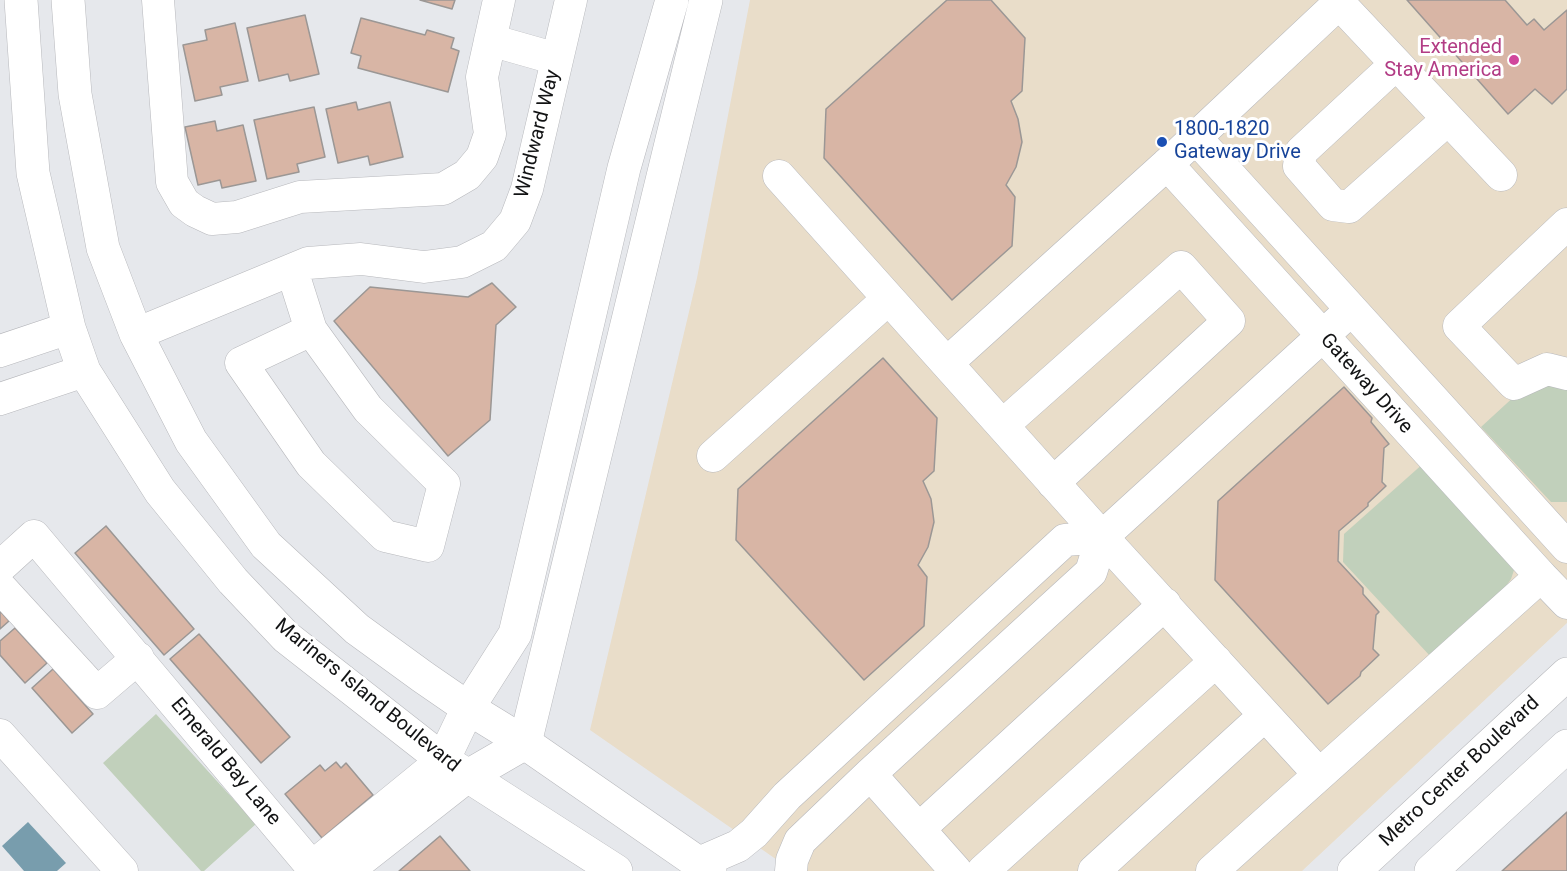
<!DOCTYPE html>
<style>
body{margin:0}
canvas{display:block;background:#e6e8ec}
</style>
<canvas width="1567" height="871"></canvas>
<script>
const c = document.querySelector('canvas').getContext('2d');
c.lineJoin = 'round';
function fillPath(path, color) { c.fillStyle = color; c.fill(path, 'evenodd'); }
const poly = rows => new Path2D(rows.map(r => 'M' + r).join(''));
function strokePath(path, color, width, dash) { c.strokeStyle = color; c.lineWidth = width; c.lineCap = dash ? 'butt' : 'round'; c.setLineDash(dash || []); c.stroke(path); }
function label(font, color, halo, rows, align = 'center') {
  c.font = font + ' Roboto,sans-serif'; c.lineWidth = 6; c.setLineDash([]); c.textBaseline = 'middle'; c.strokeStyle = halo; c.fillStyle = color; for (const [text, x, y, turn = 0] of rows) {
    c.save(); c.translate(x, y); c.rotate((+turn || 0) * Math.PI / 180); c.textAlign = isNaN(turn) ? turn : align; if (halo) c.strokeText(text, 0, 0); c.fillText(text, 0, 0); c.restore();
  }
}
fillPath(poly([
 [750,0,1567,0,1567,623,1302,871,793,871,590,730,697,278]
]), '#e9ddc9');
fillPath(poly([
 [1553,384,1567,390,1567,502,1551,502,1481,427,1518,393],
 [1425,462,1510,558,1514,570,1511,579,1504,589,1431,657,1343,562,1344,534],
 [156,714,256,824,204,871,201,871,103,763]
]), '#c1d0bb');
fillPath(poly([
 [28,822,66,863,57,871,24,871,2,846]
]), '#789dad');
const building = poly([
 [420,0,455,0,452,9,420,0],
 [947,0,991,0,1025,38,1022,91,1011,101,1018,119,1022,142,1016,167,1006,185,1015,197,1012,246,952,300,824,158,826,109,947,0],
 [1407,0,1505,0,1527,25,1534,19,1544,30,1567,10,1567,89,1552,104,1535,89,1508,114,1407,0],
 [305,15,319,74,290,81,288,74,259,81,247,28,305,15],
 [361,18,425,35,427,30,454,38,451,48,459,51,448,92,358,68,361,56,351,53,361,18],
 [235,23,248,81,220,87,222,95,195,101,183,45,207,40,205,30,235,23],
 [356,102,358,110,390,102,403,157,370,165,368,156,338,163,326,109,356,102],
 [314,107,325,157,297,164,299,172,267,179,254,120,314,107],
 [215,121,217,131,243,125,256,181,222,188,220,180,198,185,185,127,215,121],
 [492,283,516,307,496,325,490,420,448,456,334,321,370,287,468,297,492,283],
 [883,358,937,418,934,471,923,481,931,499,934,522,928,547,918,565,927,577,924,626,864,680,736,540,738,489,883,358],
 [1344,387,1372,418,1371,422,1389,444,1384,448,1382,482,1386,486,1368,503,1368,506,1339,531,1338,561,1363,588,1363,594,1379,612,1376,615,1373,649,1379,655,1361,672,1360,676,1328,704,1215,580,1218,501,1344,387],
 [106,526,194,629,164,655,75,553,106,526],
 [0,611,9,621,0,629,0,611],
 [15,628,47,663,25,683,0,655,0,641,15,628],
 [199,634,290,737,261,763,170,659,199,634],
 [53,669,93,714,72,733,32,688,53,669],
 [336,762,341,768,346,763,373,795,322,838,285,794,320,765,325,771,336,762],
 [1567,812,1567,871,1502,871,1567,812],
 [440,836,470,871,399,871,440,836]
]);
fillPath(building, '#d8b5a5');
strokePath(building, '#9b9795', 1.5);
const minor = poly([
 [158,0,172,182,184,203,195,211,212,219,237,217,300,197,443,189,467,175,482,157,490,134,482,77,499,0],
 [490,40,557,59],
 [1396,64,1301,152,1299,166,1333,205,1349,207,1448,119],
 [1196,138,1567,547],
 [1167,164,1541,576,1567,603],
 [779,176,1102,537,1319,774],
 [1567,224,1459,326,1514,384,1547,369,1567,374],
 [292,270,311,330,368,409,444,484,428,546,385,536,311,464,241,363,311,330],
 [136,334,308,263,361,259,424,267,462,262,494,246,515,221,527,189,571,0],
 [0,351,69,328],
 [947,363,1176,156,1339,3,1501,175],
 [0,399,84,371],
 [1003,425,1181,267,1229,321,1053,483],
 [713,456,888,299],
 [0,567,34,536,312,867,315,871],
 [0,587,97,693,138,658],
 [0,735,122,871],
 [870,774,956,871],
 [919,829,1165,604],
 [699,863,738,846,754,833,787,796,1065,540,1102,537],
 [312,867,443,760],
 [347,871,468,776],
 [791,871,792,860,800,841,870,774,1091,572,1102,537,1351,310],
 [983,871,1216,661],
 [1094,871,1265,715],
 [1212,871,1541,576]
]);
const major = poly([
 [21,0,33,173,69,328,84,371,160,491,233,581,286,637,443,760,616,871],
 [68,0,75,94,103,248,136,334,191,441,266,545,357,629,423,677,468,708,525,743,710,871],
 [1354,871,1567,674],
 [1431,871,1567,746]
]);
const highway = poly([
 [443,760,468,708,515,634,624,168,672,0],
 [468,776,525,743,706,0]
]);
strokePath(minor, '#b7b8bc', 33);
strokePath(major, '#b7b8bc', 34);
strokePath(highway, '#b7b8bc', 34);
strokePath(minor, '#fff', 32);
strokePath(major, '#fff', 33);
strokePath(highway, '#fff', 33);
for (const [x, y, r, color] of [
 [1514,60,6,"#d1479c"],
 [1162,142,6,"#1a4fb4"]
]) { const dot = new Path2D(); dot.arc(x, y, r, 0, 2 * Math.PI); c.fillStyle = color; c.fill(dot); strokePath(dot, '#fff', 2); }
label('20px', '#b23c85', '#fff', [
 ["Extended",1502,48],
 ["Stay America",1502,71]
], 'right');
label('20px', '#164399', '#fff', [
 ["1800-1820",1174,130],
 ["Gateway Drive",1174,153]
], 'left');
label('20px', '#121314', '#fff', [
 ["Windward Way",538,134,-76],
 ["Gateway Drive",1366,384,48],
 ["Mariners Island Boulevard",367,696,39],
 ["Emerald Bay Lane",225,762,50],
 ["Metro Center Boulevard",1460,772,-43]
]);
</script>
